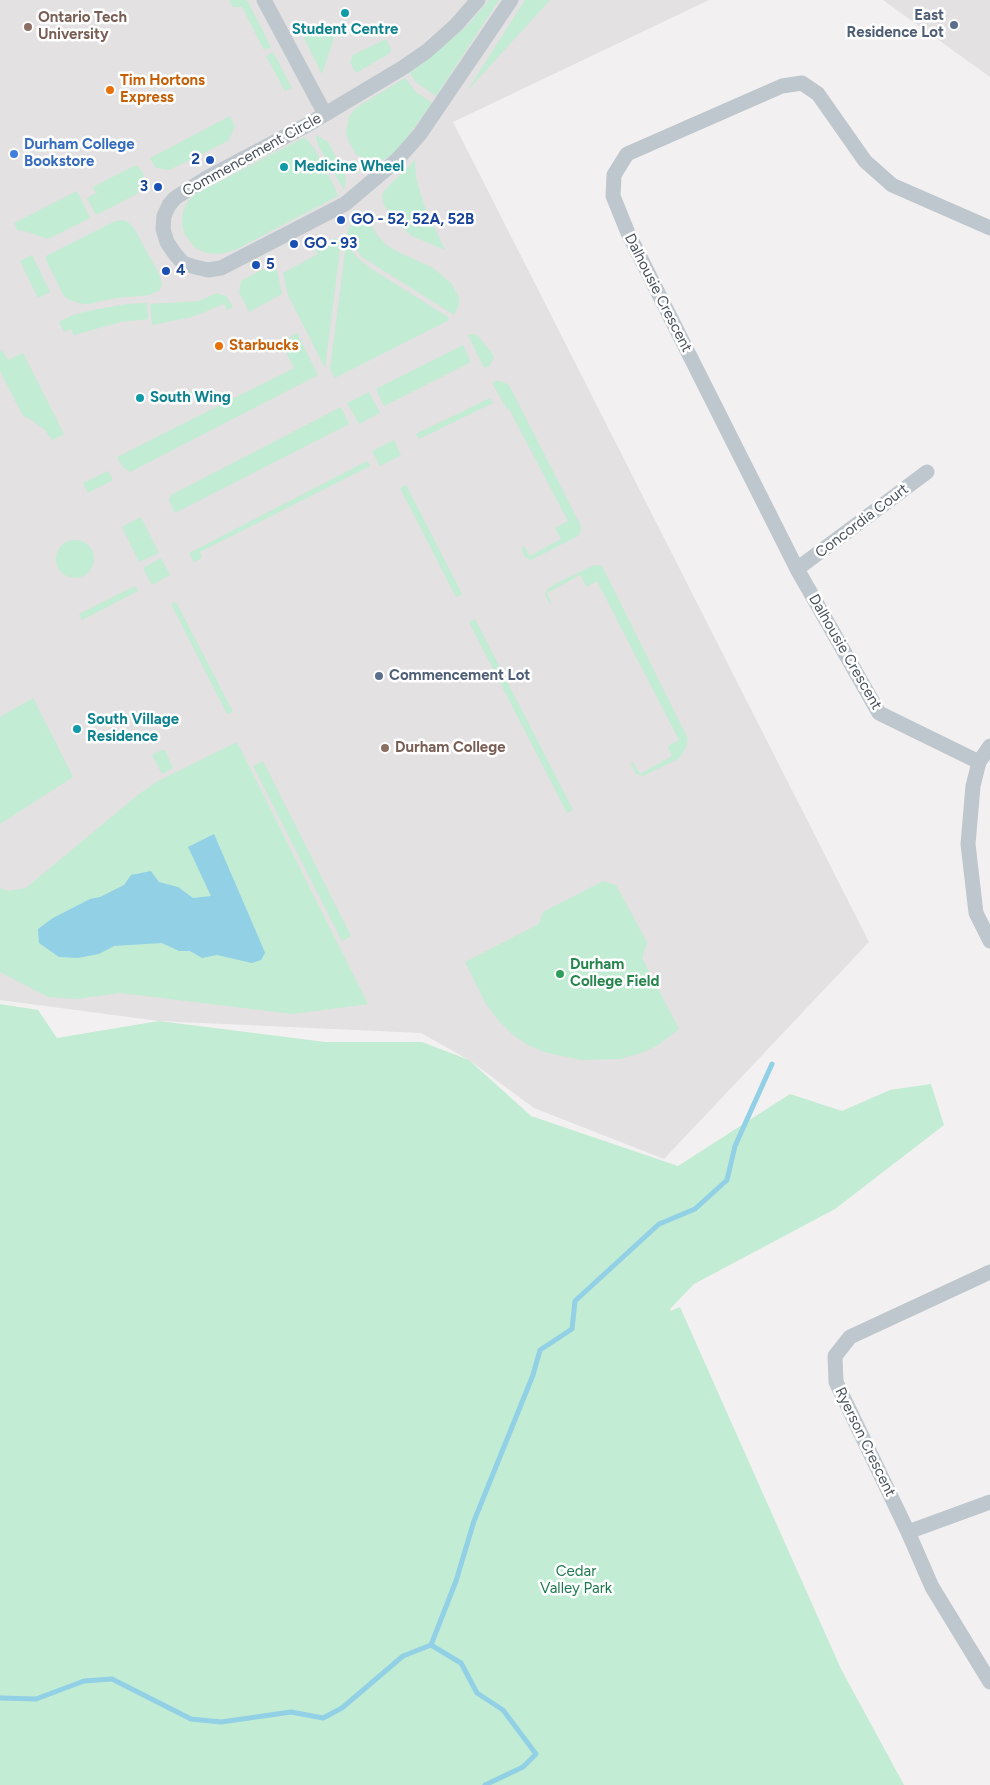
<!DOCTYPE html>
<style>
body{margin:0}
canvas{display:block;background:#f2f0f0}
</style>
<canvas width="990" height="1785"></canvas>
<script>
const c = document.querySelector('canvas').getContext('2d');
c.lineJoin = 'round';
function fillPath(path, color) { c.fillStyle = color; c.fill(path, 'evenodd'); }
const poly = rows => new Path2D(rows.map(r => 'M' + r).join(''));
function strokePath(path, color, width, dash) { c.strokeStyle = color; c.lineWidth = width; c.lineCap = dash ? 'butt' : 'round'; c.setLineDash(dash || []); c.stroke(path); }
function label(font, color, halo, rows, align = 'center') {
  c.font = font + ' Figtree,sans-serif'; c.lineWidth = 5; c.setLineDash([]); c.textBaseline = 'middle'; c.strokeStyle = halo; c.fillStyle = color; for (const [text, x, y, turn = 0] of rows) {
    c.save(); c.translate(x, y); c.rotate((+turn || 0) * Math.PI / 180); c.textAlign = isNaN(turn) ? turn : align; if (halo) c.strokeText(text, 0, 0); c.fillText(text, 0, 0); c.restore();
  }
}
fillPath(poly([
 [0,0,709,0,453,122,869,942,664,1159,534,1108,469,1060,421,1033,159,1021,0,1000],
 [883,0,990,0,990,77]
]), '#e3e1e1');
fillPath(poly([
 [229,0,247,0,271,47,264,50,242,7,233,7],
 [489,0,499,0,436,96,423,87,415,81,410,73,438,51,469,24],
 [525,0,550,0,467,91],
 [324,24,331,29,334,32,334,38,322,74,303,36,319,25],
 [386,39,391,49,390,53,356,73,350,62,353,55],
 [273,52,292,88,285,91,266,56],
 [405,78,416,92,432,103,399,148,393,154,386,159,377,161,362,158,356,154,348,140,346,132,349,117,354,110,362,104],
 [230,116,235,127,228,141,169,170,156,168,150,158],
 [316,135,328,142,343,170,346,180,344,190,318,145],
 [305,137,315,150,333,184,338,196,235,250,220,254,206,253,194,247,184,233,182,223,183,212,188,201,195,194],
 [415,160,416,178,424,205,445,250,412,236,399,225,384,205,382,196,384,191],
 [136,165,143,173,144,178,140,188,137,194,96,215,87,198,96,193,93,187],
 [77,191,90,218,48,239,21,230,18,231,14,223],
 [365,217,368,219,377,235,385,244,396,251,433,268,451,283,459,298,459,304,454,315,362,257,347,236,349,227],
 [123,220,128,222,134,228,160,276,162,284,160,290,149,295,116,298,89,304,83,304,69,300,64,296,46,260,46,256,113,222],
 [335,238,341,242,325,368,288,295,283,273,318,254,315,248],
 [346,245,360,260,370,268,448,317,449,320,335,378,330,369],
 [32,255,50,292,38,298,20,261],
 [275,263,282,294,249,312,239,292,241,281],
 [217,293,226,296,233,307,227,310,224,304,192,317,152,325,150,304,199,301],
 [147,303,148,319,121,322,74,335,71,329,64,332,59,322,73,315,93,310,127,304],
 [297,333,318,375,130,472,122,466,117,457,294,368,281,342],
 [474,334,478,336,492,353,494,358,489,366,484,368,468,335],
 [463,345,471,362,384,406,376,389],
 [2,350,8,360,23,353,64,434,52,440,45,430,33,421,23,416,0,371,0,352],
 [496,381,500,381,509,385,581,526,581,531,578,536,531,560,525,557,522,550,522,547,524,546,530,556,561,539,555,528,568,521,509,409,507,409,492,383],
 [369,392,380,413,359,424,347,403],
 [490,398,493,403,419,439,416,434],
 [341,407,349,424,175,513,169,500,171,495],
 [394,440,401,455,380,466,372,451],
 [367,461,370,466,200,552,202,558,194,562,189,553],
 [108,471,113,480,88,493,83,483],
 [406,485,462,594,456,597,400,488],
 [141,517,159,553,139,562,122,527],
 '56 559a19 19 0 1 1 38 0a19 19 0 1 1-38 0Z',
 [161,558,170,575,152,585,143,568],
 [594,565,602,566,687,737,687,745,683,753,678,759,643,776,636,774,631,765,632,761,640,774,672,756,668,746,679,740,597,581,587,587,580,575,547,593,552,604,549,602,545,594,548,589,555,584],
 [135,586,138,591,82,620,79,614],
 [176,602,233,712,227,714,171,604],
 [475,619,573,810,567,813,469,622],
 [33,698,73,777,0,824,0,717],
 [237,742,368,1004,293,1014,120,993,76,999,48,997,0,972,0,888,8,891,26,888,139,794,158,781],
 [161,750,165,750,173,768,162,774,152,755],
 [263,761,351,936,342,941,253,766],
 [603,881,616,885,647,942,642,958,679,1029,658,1045,641,1053,620,1059,581,1060,544,1052,526,1044,512,1034,498,1020,486,1004,465,962,539,924,543,912],
 [0,1004,38,1010,57,1038,159,1021,325,1042,422,1042,469,1060,531,1116,678,1166,790,1094,842,1111,890,1090,931,1084,944,1125,835,1209,694,1284,670,1309,671,1311,680,1307,841,1669,904,1785,0,1785]
]), '#c2ecd4');
fillPath(poly([
 [214,834,261,943,265,953,261,960,252,963,217,955,202,958,190,951,179,951,162,943,114,946,99,954,78,958,59,957,39,943,38,929,53,918,90,899,100,897,124,885,131,875,151,871,159,882,178,887,193,898,211,896,188,847]
]), '#92d0e6');
strokePath(poly([
 [431,1645,456,1581,474,1521,533,1375,540,1350,572,1329,575,1301,659,1224,695,1209,727,1180,735,1146,772,1064],
 [431,1645,461,1663,477,1693,503,1710,536,1754,523,1767,485,1785],
 [0,1698,36,1699,84,1681,112,1679,191,1719,221,1722,291,1712,323,1718,342,1708,403,1656,431,1645]
]), '#92d0e6', 5);
strokePath(poly([
 [264,0,325,114],
 [478,0,456,25,427,51,404,67,307,125,205,179,175,198,169,205,164,216,163,229,167,242,175,254,183,263,195,267,208,270,221,268,345,204,397,160,420,134,511,0],
 [797,569,927,472],
 [990,746,979,762,973,786,968,844,976,913,990,941],
 [979,762,879,713,797,569,628,233,613,196,614,175,627,154,782,86,802,83,818,94,865,161,892,185,990,228],
 [990,1272,850,1337,835,1356,836,1382,908,1532,932,1587,990,1682],
 [908,1532,990,1502]
]), '#bfc7ce', 15);
for (const [x, y, r, color] of [
 [345,13,5,"#0f9aa8"],
 [954,25,5,"#5c6f8a"],
 [28,27,5,"#8d6e63"],
 [110,90,5,"#e8710a"],
 [14,154,5,"#3f7fe0"],
 [210,160,5,"#1a4fb4"],
 [284,167,5,"#0f9aa8"],
 [158,187,5,"#1a4fb4"],
 [341,220,5,"#1a4fb4"],
 [294,244,5,"#1a4fb4"],
 [256,265,5,"#1a4fb4"],
 [166,271,5,"#1a4fb4"],
 [219,346,5,"#e8710a"],
 [140,398,5,"#0f9aa8"],
 [379,676,5,"#5c6f8a"],
 [77,729,5,"#0f9aa8"],
 [385,748,5,"#8d6e63"],
 [560,974,5,"#2e9e5b"]
]) { const dot = new Path2D(); dot.arc(x, y, r, 0, 2 * Math.PI); c.fillStyle = color; c.fill(dot); strokePath(dot, '#fff', 2); }
label('bold 15px', '#4e5e75', '#fff', [
 ["East",944,16],
 ["Residence Lot",944,33],
 ["Commencement Lot",389,676,"left"]
], 'right');
label('bold 15px', '#785e54', '#fff', [
 ["Ontario Tech",38,18],
 ["University",38,35],
 ["Durham College",395,748]
], 'left');
label('bold 15px', '#0d838f', '#fff', [
 ["Student Centre",345,30,"center"],
 ["Medicine Wheel",294,167],
 ["South Wing",150,398],
 ["South Village",87,720],
 ["Residence",87,737]
], 'left');
label('bold 15px', '#c56008', '#fff', [
 ["Tim Hortons",120,81],
 ["Express",120,98],
 ["Starbucks",229,346]
], 'left');
label('bold 15px', '#366cbe', '#fff', [
 ["Durham College",24,145],
 ["Bookstore",24,162]
], 'left');
label('15px', '#49525c', '#fff', [
 ["Commencement Circle",252,155,-29],
 ["Dalhousie Crescent",658,293,63],
 ["Concordia Court",862,521,-37],
 ["Dalhousie Crescent",845,652,60],
 ["Ryerson Crescent",865,1442,64]
]);
label('bold 15px', '#164399', '#fff', [
 ["2",200,160,"right"],
 ["3",148,187,"right"],
 ["GO - 52, 52A, 52B",351,220],
 ["GO - 93",304,244],
 ["5",266,265],
 ["4",176,271]
], 'left');
label('bold 15px', '#27864d', '#fff', [
 ["Durham",570,965],
 ["College Field",570,982]
], 'left');
label('15px', '#1e7950', '#fff', [
 ["Cedar",576,1572],
 ["Valley Park",576,1589]
]);
</script>
